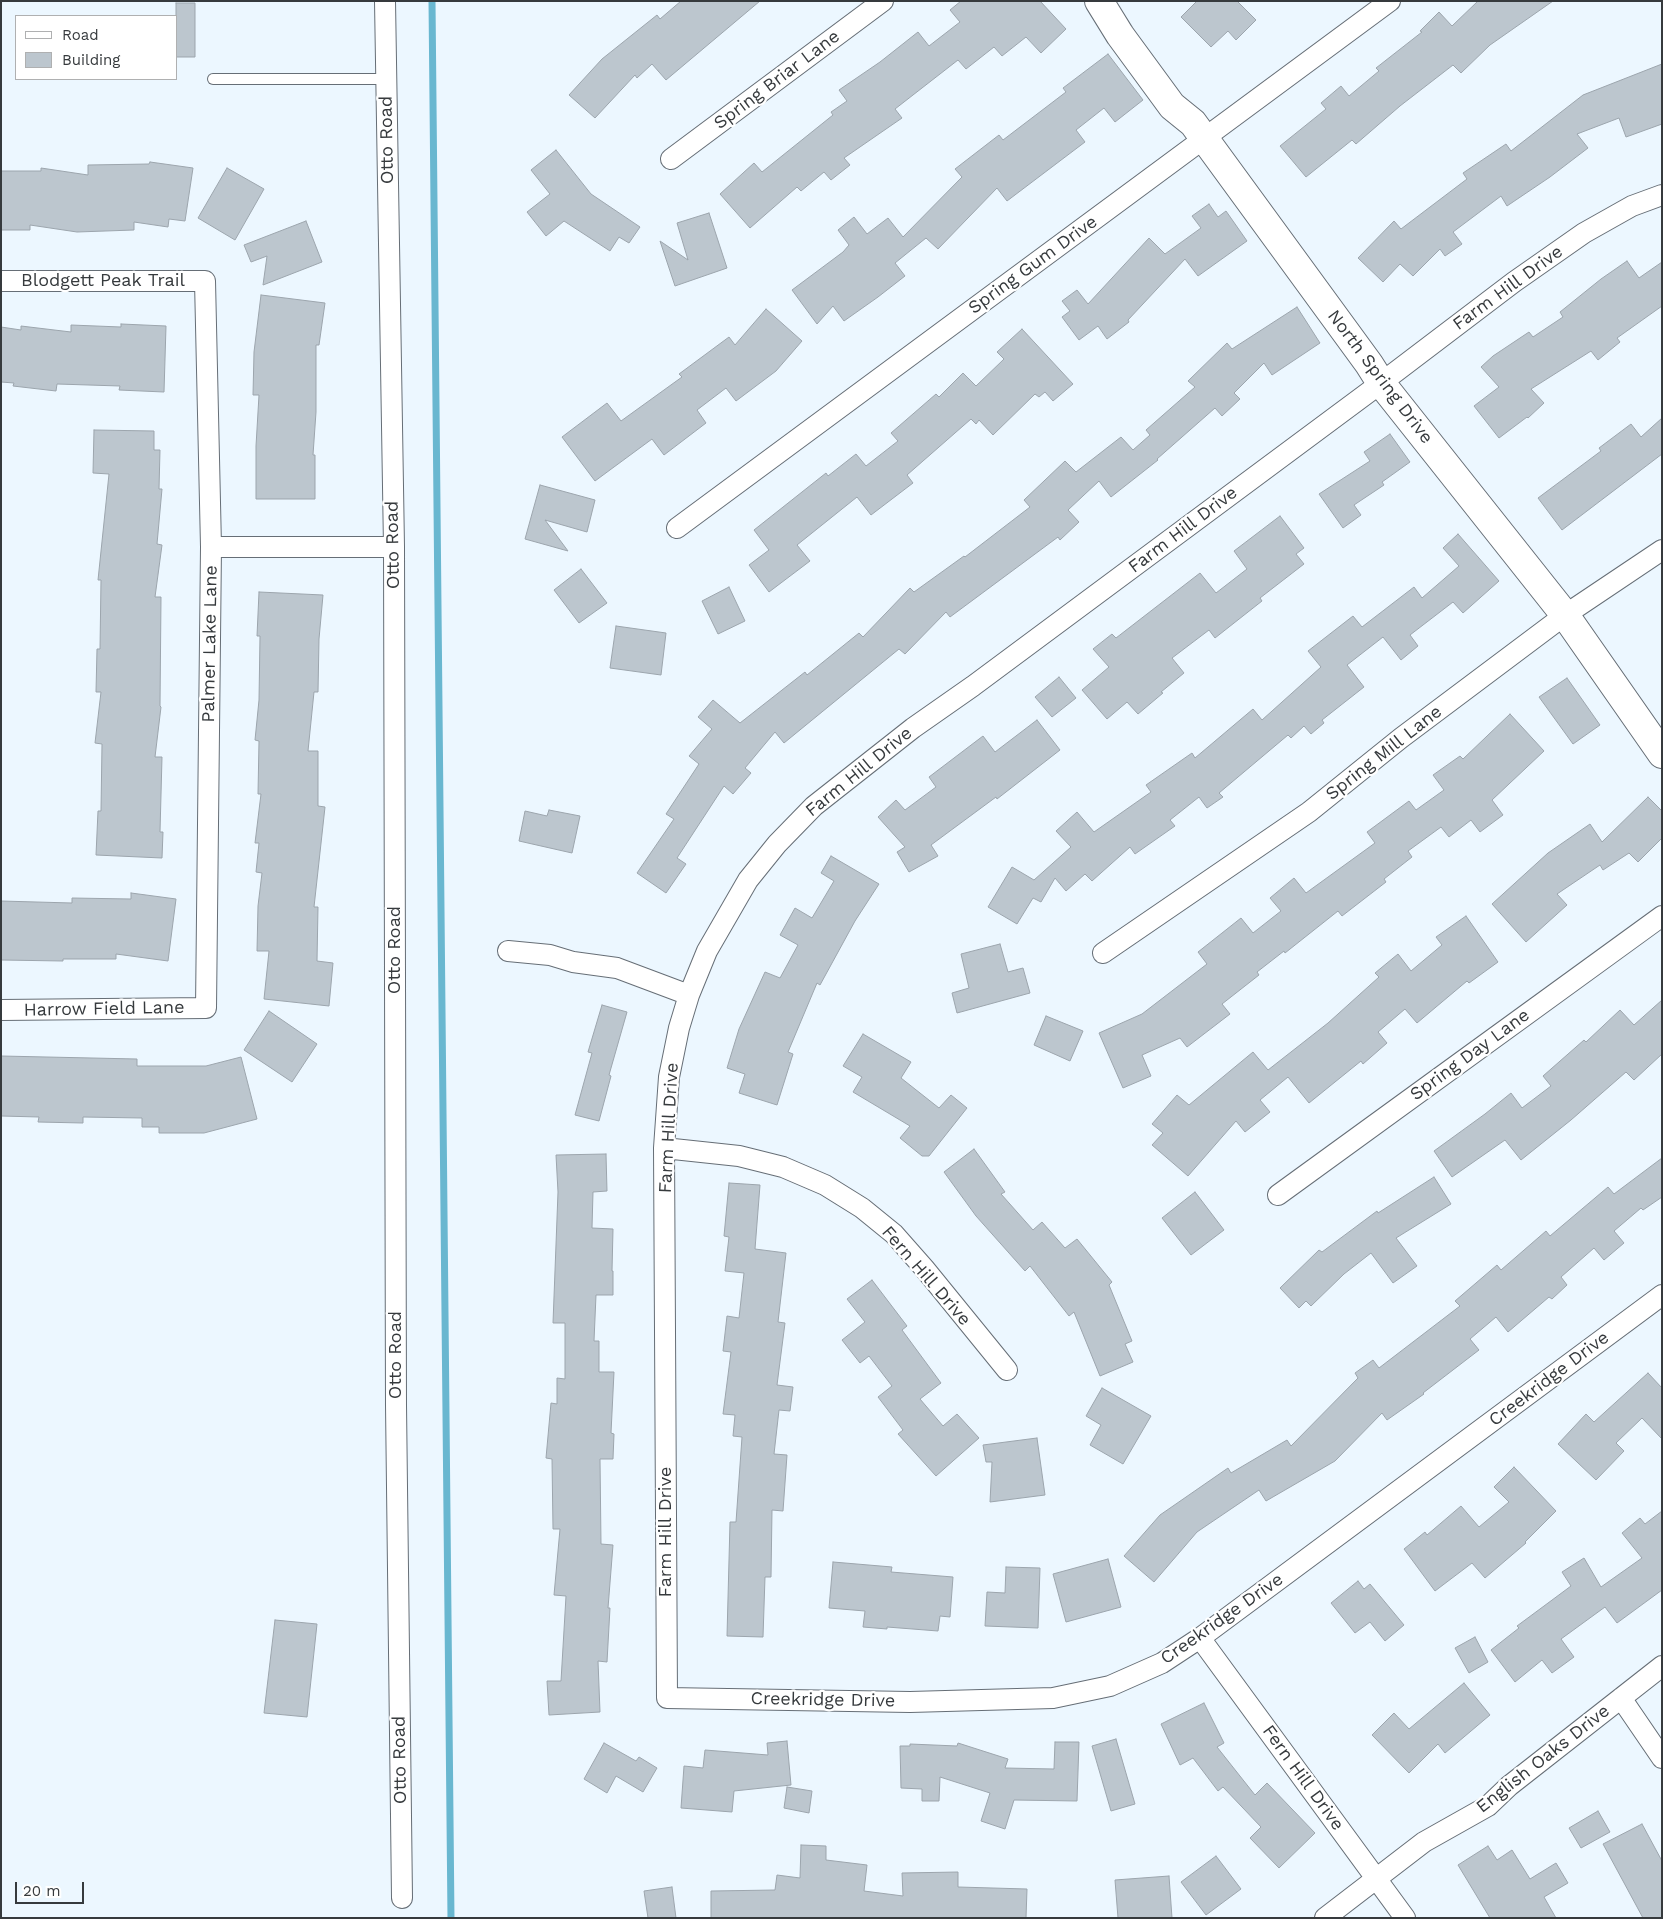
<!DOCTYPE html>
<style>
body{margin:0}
#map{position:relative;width:1663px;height:1919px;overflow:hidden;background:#ecf7ff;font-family:"Work Sans",sans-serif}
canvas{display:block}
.frame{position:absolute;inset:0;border:2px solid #363a3d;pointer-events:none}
.legend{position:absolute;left:15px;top:15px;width:162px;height:65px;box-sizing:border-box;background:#fff;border:1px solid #afb0b1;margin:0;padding:6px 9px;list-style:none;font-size:15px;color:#363a3d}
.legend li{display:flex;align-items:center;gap:10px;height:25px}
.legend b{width:25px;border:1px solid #afb0b1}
.scale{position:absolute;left:15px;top:1882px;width:69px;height:22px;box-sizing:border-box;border:2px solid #363a3d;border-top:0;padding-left:6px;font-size:15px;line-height:18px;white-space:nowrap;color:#363a3d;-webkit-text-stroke:4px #fff;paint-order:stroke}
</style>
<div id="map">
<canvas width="1663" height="1919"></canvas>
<div class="frame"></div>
<ul class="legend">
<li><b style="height:6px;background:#fff"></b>Road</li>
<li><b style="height:14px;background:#bcc6ce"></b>Building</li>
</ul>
<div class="scale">20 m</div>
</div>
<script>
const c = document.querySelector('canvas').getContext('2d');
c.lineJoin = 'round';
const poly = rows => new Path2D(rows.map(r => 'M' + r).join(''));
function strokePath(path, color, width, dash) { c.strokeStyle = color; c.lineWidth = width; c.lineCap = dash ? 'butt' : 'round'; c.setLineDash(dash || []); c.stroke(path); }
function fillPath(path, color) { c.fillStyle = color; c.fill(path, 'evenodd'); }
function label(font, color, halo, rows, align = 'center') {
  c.font = font + ' "Work Sans",sans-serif'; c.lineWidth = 4.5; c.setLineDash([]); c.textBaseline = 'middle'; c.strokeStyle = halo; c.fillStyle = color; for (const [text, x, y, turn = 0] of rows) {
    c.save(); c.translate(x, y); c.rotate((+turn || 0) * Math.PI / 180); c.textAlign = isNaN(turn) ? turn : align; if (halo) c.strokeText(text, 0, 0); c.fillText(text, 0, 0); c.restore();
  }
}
strokePath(poly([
 [432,1,451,1918]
]), '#69b7d0', 7);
const building = poly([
 [681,1,760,1,666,80,652,64,637,78,635,75,595,118,569,95,602,59,657,15,660,19,681,1],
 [961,1,1040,1,1066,29,1041,53,1026,37,1002,56,994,47,966,69,958,60,895,109,902,118,844,158,850,165,831,180,824,172,801,191,797,187,750,228,720,194,754,163,762,172,833,115,831,112,847,101,839,90,880,62,918,32,929,46,960,22,950,10,961,1],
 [1197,1,1237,1,1256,20,1236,40,1228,31,1211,47,1181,17,1197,1],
 [1478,1,1553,1,1490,45,1461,73,1453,65,1400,106,1356,144,1352,140,1306,177,1280,146,1326,109,1321,103,1341,86,1349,96,1379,71,1376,68,1422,32,1420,31,1439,12,1452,26,1478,1],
 [176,3,195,3,195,57,176,57,176,3],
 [1108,54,1143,100,1115,122,1104,108,1076,130,1085,142,1007,201,997,188,938,249,926,238,895,263,905,276,878,297,844,321,833,306,817,324,792,290,843,252,849,245,838,230,854,217,867,234,888,218,903,237,962,177,955,169,999,135,1003,140,1066,92,1063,88,1108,54],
 [1662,64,1662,124,1626,137,1619,118,1577,134,1588,148,1550,177,1507,206,1501,196,1453,232,1462,244,1445,256,1440,249,1413,276,1400,264,1383,282,1358,258,1394,221,1401,229,1467,179,1463,173,1506,144,1511,151,1583,95,1662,64],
 [556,150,591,194,640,227,629,243,619,237,610,251,564,221,546,236,527,212,550,194,531,170,556,150],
 [150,162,193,168,185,221,169,219,168,227,134,222,134,230,77,232,30,225,30,230,1,230,1,171,41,171,41,168,88,175,88,165,149,164,150,162],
 [227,168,264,189,235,240,198,218,227,168],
 [1209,204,1218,217,1226,211,1247,241,1198,276,1185,259,1128,320,1129,322,1107,339,1098,326,1079,340,1062,317,1070,311,1062,301,1077,290,1088,304,1149,238,1165,254,1201,228,1192,216,1209,204],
 [709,213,727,268,675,286,660,241,688,260,677,223,709,213],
 [306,221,322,262,263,285,267,256,251,262,244,245,306,221],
 [1627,261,1639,278,1662,262,1662,306,1617,338,1620,342,1598,360,1591,351,1531,389,1544,403,1528,418,1527,417,1499,438,1474,406,1499,387,1481,367,1493,356,1529,332,1533,337,1563,317,1560,312,1601,279,1627,261],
 [261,295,325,303,319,345,316,345,316,412,313,455,315,455,315,499,256,499,256,446,259,395,253,395,254,352,261,295],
 [1297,307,1320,343,1272,375,1264,363,1234,393,1240,399,1222,416,1215,408,1157,459,1158,460,1111,497,1099,481,1068,510,1079,522,1060,540,1058,537,950,617,946,612,905,654,899,649,784,743,775,732,745,768,751,773,733,794,724,786,677,858,686,864,666,893,637,873,674,819,666,814,699,764,689,756,712,729,698,717,713,700,740,723,805,672,807,675,859,633,863,637,910,588,914,592,964,556,965,557,1030,507,1024,500,1065,461,1076,472,1121,437,1133,450,1150,435,1146,430,1195,387,1188,381,1227,343,1232,349,1297,307],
 [766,309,802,341,776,371,736,401,726,388,697,410,706,423,664,455,652,439,595,481,562,437,607,403,621,421,682,377,679,374,729,337,735,345,766,309],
 [121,324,166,326,164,392,119,390,120,386,57,384,56,391,13,386,14,383,1,382,1,327,21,330,21,326,71,332,71,325,121,327,121,324],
 [1022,329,1073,384,1053,401,1045,392,1039,397,1035,394,993,435,979,420,976,424,971,419,907,475,913,483,871,515,857,497,797,545,810,561,769,592,749,565,769,550,754,530,826,473,828,476,856,454,866,466,898,441,891,433,936,394,939,397,963,373,976,386,1004,359,997,352,1022,329],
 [1662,418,1662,454,1562,530,1538,498,1601,451,1599,448,1631,424,1641,437,1662,418],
 [94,430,154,431,154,450,160,450,159,489,162,489,157,544,162,545,155,597,161,597,160,706,161,707,155,757,162,757,160,832,163,832,162,858,96,855,98,811,101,811,102,744,95,743,101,692,96,692,97,649,100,649,101,580,98,580,109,474,93,473,94,430],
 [1390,434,1410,462,1382,482,1384,485,1354,505,1361,515,1343,528,1319,494,1370,461,1364,452,1390,434],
 [540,485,595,500,587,532,545,520,568,551,525,539,540,485],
 [1280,516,1304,548,1296,554,1304,564,1260,598,1262,601,1215,638,1209,630,1172,658,1184,673,1161,692,1163,693,1138,714,1127,702,1107,719,1082,690,1109,667,1093,649,1112,634,1116,638,1200,573,1216,593,1247,569,1234,551,1280,516],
 [1458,534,1499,581,1463,613,1453,602,1410,635,1418,646,1401,660,1383,637,1347,665,1364,687,1322,720,1324,723,1311,734,1304,726,1291,738,1288,735,1219,793,1223,797,1207,808,1199,797,1170,820,1175,826,1135,854,1130,847,1092,881,1085,874,1066,891,1055,878,1041,902,1033,898,1017,924,988,907,1012,867,1034,880,1071,847,1056,831,1077,812,1094,832,1151,792,1146,785,1192,753,1195,758,1253,709,1262,720,1321,667,1308,651,1353,616,1362,627,1414,587,1422,598,1459,566,1443,548,1458,534],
 [581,569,607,603,579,623,554,590,581,569],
 [729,587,745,621,718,634,702,601,729,587],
 [259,592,323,595,319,639,318,692,314,692,308,751,318,751,318,806,325,807,314,907,318,907,317,961,333,963,329,1006,264,999,269,951,257,951,258,906,262,873,256,872,259,843,255,843,261,794,258,794,259,741,255,740,259,700,260,636,257,636,259,592],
 [616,626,666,633,661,675,610,668,616,626],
 [1059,677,1076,698,1052,717,1035,697,1059,677],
 [1567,678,1600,725,1573,744,1539,697,1567,678],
 [1510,714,1544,751,1492,800,1503,815,1480,832,1471,820,1449,837,1441,827,1408,851,1412,857,1384,879,1386,882,1342,916,1338,911,1285,953,1284,951,1257,972,1259,975,1222,1004,1230,1014,1187,1047,1180,1038,1142,1055,1151,1076,1123,1088,1099,1033,1142,1014,1207,964,1198,952,1241,918,1253,933,1281,911,1270,898,1294,878,1306,893,1375,843,1367,832,1409,801,1416,810,1444,790,1433,775,1460,756,1463,759,1510,714],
 [1037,720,1060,750,997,799,996,797,931,845,938,856,909,872,897,852,905,847,878,817,896,800,905,810,936,787,929,777,983,736,995,752,1037,720],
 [1648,797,1662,811,1662,838,1638,862,1629,853,1603,870,1600,865,1557,894,1567,905,1526,942,1492,904,1548,853,1590,824,1602,842,1648,797],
 [549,810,580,816,572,853,519,841,525,811,547,816,549,810],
 [831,856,879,884,855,921,820,985,817,983,788,1052,793,1054,777,1105,739,1093,745,1074,727,1068,739,1029,765,972,780,978,798,945,780,935,795,908,812,918,834,881,821,873,831,856],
 [131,893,176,899,168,961,116,954,116,959,63,959,63,961,1,960,1,901,72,903,72,898,131,899,131,893],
 [1466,916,1498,962,1469,983,1467,981,1417,1023,1405,1009,1378,1032,1387,1043,1363,1064,1361,1061,1309,1103,1288,1077,1260,1100,1270,1112,1245,1132,1236,1121,1188,1176,1152,1145,1163,1133,1152,1124,1177,1095,1189,1105,1253,1052,1268,1070,1328,1023,1379,977,1375,973,1398,954,1411,971,1442,945,1436,937,1466,916],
 [1000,944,1008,972,1023,968,1030,993,957,1013,952,993,969,988,961,954,1000,944],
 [1662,1000,1662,1054,1634,1080,1626,1072,1571,1120,1521,1160,1505,1140,1452,1177,1434,1151,1485,1114,1511,1093,1522,1108,1551,1086,1543,1076,1584,1040,1586,1042,1620,1010,1634,1025,1662,1000],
 [602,1005,627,1012,609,1075,611,1076,599,1121,575,1115,592,1053,588,1052,602,1005],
 [269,1011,317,1044,292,1082,244,1050,269,1011],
 [1046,1016,1083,1031,1070,1061,1034,1045,1046,1016],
 [863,1034,911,1062,901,1078,939,1108,951,1095,967,1108,929,1156,922,1156,900,1138,910,1126,853,1092,862,1077,843,1066,863,1034],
 [1,1056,137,1059,137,1066,206,1066,241,1057,257,1119,204,1133,159,1133,159,1127,142,1127,142,1118,83,1117,83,1123,38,1122,39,1117,1,1116,1,1056],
 [974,1149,1005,1192,1001,1194,1033,1230,1042,1222,1065,1248,1077,1239,1112,1282,1109,1285,1132,1341,1125,1344,1133,1362,1100,1376,1074,1312,1069,1316,1030,1266,1025,1271,976,1216,944,1172,974,1149],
 [606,1154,607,1191,593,1192,592,1228,613,1229,612,1271,613,1271,613,1295,596,1295,594,1341,599,1341,599,1372,614,1372,611,1433,614,1434,613,1459,600,1459,601,1544,613,1545,608,1608,610,1608,607,1662,598,1661,600,1712,549,1715,547,1681,561,1681,566,1596,554,1595,560,1529,553,1529,552,1459,546,1458,551,1403,557,1404,557,1378,565,1379,565,1323,553,1323,558,1192,556,1155,606,1154],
 [1662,1158,1662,1197,1643,1210,1641,1208,1614,1231,1624,1243,1604,1260,1594,1248,1561,1277,1567,1285,1552,1299,1549,1297,1508,1332,1496,1317,1470,1339,1479,1350,1423,1393,1424,1394,1387,1420,1382,1413,1335,1461,1266,1501,1259,1490,1197,1532,1154,1582,1124,1556,1160,1515,1228,1468,1231,1473,1287,1440,1291,1446,1358,1378,1355,1373,1373,1360,1379,1368,1460,1306,1455,1301,1497,1265,1501,1270,1546,1231,1550,1236,1608,1187,1614,1194,1662,1158],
 [1434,1177,1451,1204,1396,1238,1417,1266,1393,1283,1371,1253,1344,1274,1311,1306,1306,1301,1299,1308,1280,1288,1319,1250,1322,1252,1377,1211,1378,1213,1434,1177],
 [729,1183,760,1185,755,1249,786,1253,778,1322,785,1323,777,1385,793,1387,790,1411,779,1410,774,1454,787,1455,783,1511,772,1510,771,1577,765,1577,763,1637,727,1636,730,1522,736,1522,742,1437,733,1436,735,1415,723,1414,731,1352,723,1351,727,1316,739,1318,744,1273,725,1271,729,1237,724,1236,729,1183],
 [1195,1192,1224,1230,1191,1255,1162,1218,1195,1192],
 [872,1280,907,1326,902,1330,941,1383,920,1399,943,1426,957,1414,979,1438,936,1476,898,1434,903,1430,878,1397,892,1386,869,1356,860,1363,842,1340,865,1322,847,1299,872,1280],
 [1648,1373,1662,1388,1662,1439,1642,1418,1616,1443,1624,1451,1596,1480,1558,1444,1586,1414,1594,1422,1648,1373],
 [1102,1388,1151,1416,1123,1464,1090,1445,1101,1425,1086,1416,1102,1388],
 [1037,1438,1045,1495,990,1502,992,1462,986,1462,983,1445,1037,1438],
 [1514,1467,1556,1511,1525,1542,1526,1543,1485,1578,1472,1563,1435,1591,1404,1549,1425,1532,1427,1535,1461,1506,1479,1527,1509,1502,1494,1487,1514,1467],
 [1662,1511,1662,1590,1617,1623,1605,1607,1561,1639,1574,1657,1552,1673,1542,1660,1515,1682,1491,1650,1519,1628,1517,1626,1571,1586,1562,1572,1584,1558,1601,1587,1642,1558,1622,1533,1640,1518,1645,1524,1662,1511],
 [1108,1559,1121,1607,1066,1622,1053,1574,1108,1559],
 [833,1562,892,1567,891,1572,953,1577,950,1617,940,1616,938,1631,887,1627,887,1629,863,1627,865,1611,829,1608,833,1562],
 [1006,1567,1040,1568,1038,1628,985,1626,987,1592,1005,1593,1006,1567],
 [1358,1581,1364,1589,1370,1584,1404,1625,1385,1641,1370,1622,1355,1633,1331,1603,1358,1581],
 [275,1620,317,1624,307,1717,264,1713,275,1620],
 [1475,1637,1488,1662,1469,1673,1455,1648,1475,1637],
 [1464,1683,1490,1715,1445,1753,1438,1744,1409,1773,1372,1735,1394,1713,1409,1729,1464,1683],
 [1204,1703,1224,1743,1217,1747,1255,1795,1267,1783,1315,1833,1279,1868,1250,1838,1261,1827,1223,1787,1218,1791,1193,1758,1180,1765,1161,1724,1204,1703],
 [1116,1739,1135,1804,1111,1811,1092,1746,1116,1739],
 [787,1741,791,1785,734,1791,732,1812,681,1808,684,1766,703,1768,705,1750,768,1755,767,1743,787,1741],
 [1055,1742,1079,1742,1077,1801,1014,1800,1005,1829,981,1821,990,1793,940,1777,939,1801,922,1801,922,1789,901,1788,900,1746,910,1746,910,1744,957,1746,958,1743,1008,1759,1005,1768,1054,1769,1055,1742],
 [604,1743,636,1761,639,1757,657,1768,643,1792,616,1776,607,1793,584,1779,604,1743],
 [787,1787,812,1791,809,1813,784,1808,787,1787],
 [1598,1811,1610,1832,1581,1848,1569,1828,1598,1811],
 [1642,1824,1662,1861,1662,1918,1643,1918,1603,1844,1642,1824],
 [801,1845,826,1846,826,1860,867,1865,864,1891,903,1896,902,1873,958,1872,958,1887,1027,1889,1026,1918,711,1918,711,1891,775,1890,777,1875,800,1878,801,1845],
 [1488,1846,1497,1860,1512,1850,1530,1879,1556,1863,1568,1883,1544,1897,1556,1918,1490,1918,1458,1865,1488,1846],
 [1216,1856,1241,1889,1206,1915,1181,1882,1216,1856],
 [1169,1876,1172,1918,1118,1918,1115,1880,1169,1876],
 [672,1887,676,1918,648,1918,644,1891,672,1887]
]);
fillPath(building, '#bcc6ce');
strokePath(building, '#9ca5ad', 1);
const lane = poly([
 [213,79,386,79]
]);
const street = poly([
 [385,1,394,547,396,1405,402,1898],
 [671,159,883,1],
 [1662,195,1632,206,1584,233,1514,282,1381,383,973,686,913,728,814,806,777,844,748,880,707,951,689,995,679,1028,669,1077,664,1148,667,1698,910,1702,1053,1698,1110,1686,1162,1663,1200,1638,1662,1295],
 [1,281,205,281,211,547,206,1008,1,1010],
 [677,528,1390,1],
 [211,547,394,547],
 [508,951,550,955,573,962,617,968,689,995],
 [1103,953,1309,812,1401,738,1565,615,1662,550],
 [664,1148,739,1156,783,1167,825,1185,862,1208,894,1234,924,1268,1007,1370],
 [1278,1195,1662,916],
 [1200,1638,1405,1918],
 [1621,1698,1662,1758],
 [1325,1918,1424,1842,1488,1806,1509,1786,1662,1666]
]);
const secondary = poly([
 [1099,1,1120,35,1172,106,1193,123,1369,364,1381,383,1565,615,1662,754]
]);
strokePath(lane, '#666e76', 12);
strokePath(street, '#666e76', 22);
strokePath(secondary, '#666e76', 30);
strokePath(lane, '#fff', 10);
strokePath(street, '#fff', 20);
strokePath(secondary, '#fff', 28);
label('18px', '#363a3d', '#fff', [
 ["Spring Briar Lane",777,80,-37],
 ["Otto Road",387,140,-91],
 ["Spring Gum Drive",1033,265,-36],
 ["Blodgett Peak Trail",103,281],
 ["Farm Hill Drive",1508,288,-36],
 ["North Spring Drive",1380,377,53],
 ["Farm Hill Drive",1183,530,-37],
 ["Otto Road",393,545,-91],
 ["Palmer Lake Lane",210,644,-89],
 ["Spring Mill Lane",1384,753,-38],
 ["Farm Hill Drive",859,772,-39],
 ["Otto Road",395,950,-90],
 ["Harrow Field Lane",104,1009,-1],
 ["Spring Day Lane",1470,1055,-36],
 ["Farm Hill Drive",669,1128,-87],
 ["Fern Hill Drive",926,1276,49],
 ["Otto Road",396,1355,-90],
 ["Creekridge Drive",1549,1379,-37],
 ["Farm Hill Drive",666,1532,-90],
 ["Creekridge Drive",1222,1619,-35],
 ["Creekridge Drive",823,1700,1],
 ["English Oaks Drive",1543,1759,-38],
 ["Otto Road",400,1760,-91],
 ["Fern Hill Drive",1303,1778,54]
]);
</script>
